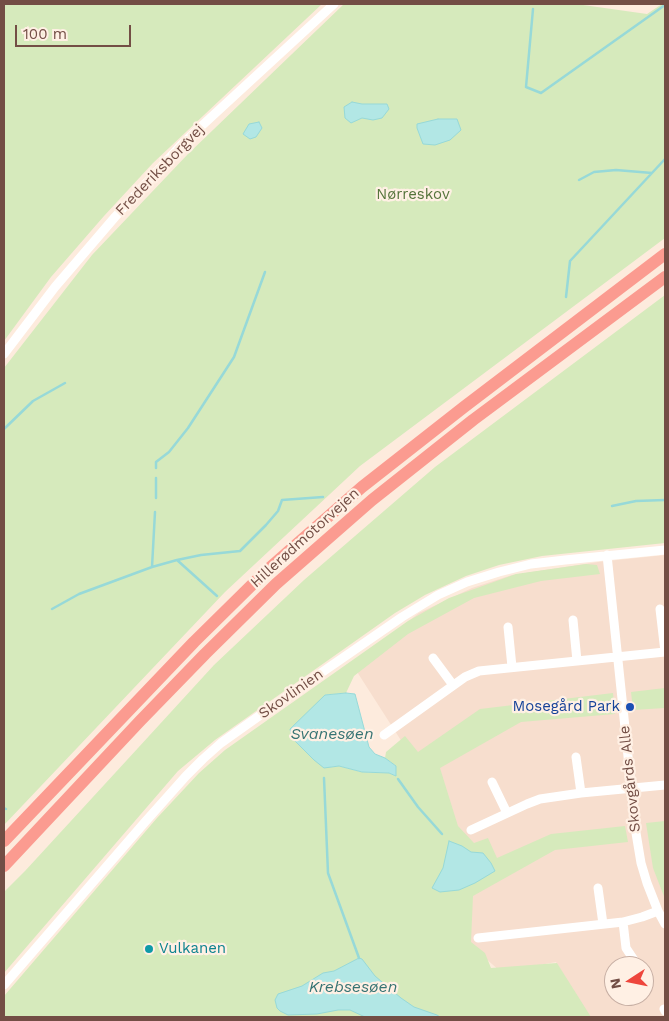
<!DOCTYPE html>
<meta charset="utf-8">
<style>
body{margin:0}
#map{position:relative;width:669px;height:1021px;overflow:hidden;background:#fdebdd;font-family:"Work Sans",sans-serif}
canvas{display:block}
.frame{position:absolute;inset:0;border:5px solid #734e45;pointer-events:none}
.north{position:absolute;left:604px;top:956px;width:50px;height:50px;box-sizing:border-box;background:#fff0e4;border:1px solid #c7afa4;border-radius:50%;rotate:259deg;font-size:14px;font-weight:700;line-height:20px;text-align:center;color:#734e45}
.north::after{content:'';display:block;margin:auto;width:18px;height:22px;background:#ee463c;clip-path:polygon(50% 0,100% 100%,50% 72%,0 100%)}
.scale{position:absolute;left:15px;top:25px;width:116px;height:22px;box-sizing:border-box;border:2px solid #734e45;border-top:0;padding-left:6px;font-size:15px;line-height:18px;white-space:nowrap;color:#734e45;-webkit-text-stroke:4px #fff0e4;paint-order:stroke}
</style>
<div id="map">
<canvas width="669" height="1021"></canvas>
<div class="frame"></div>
<div class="north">N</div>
<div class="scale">100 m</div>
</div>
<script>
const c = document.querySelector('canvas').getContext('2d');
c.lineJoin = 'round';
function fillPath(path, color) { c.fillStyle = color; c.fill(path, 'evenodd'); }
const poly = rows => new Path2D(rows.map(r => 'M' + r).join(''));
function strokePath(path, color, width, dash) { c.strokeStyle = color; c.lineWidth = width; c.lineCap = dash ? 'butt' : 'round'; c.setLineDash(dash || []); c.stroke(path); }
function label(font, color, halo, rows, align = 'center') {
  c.font = font + ' "Work Sans",sans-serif'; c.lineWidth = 4.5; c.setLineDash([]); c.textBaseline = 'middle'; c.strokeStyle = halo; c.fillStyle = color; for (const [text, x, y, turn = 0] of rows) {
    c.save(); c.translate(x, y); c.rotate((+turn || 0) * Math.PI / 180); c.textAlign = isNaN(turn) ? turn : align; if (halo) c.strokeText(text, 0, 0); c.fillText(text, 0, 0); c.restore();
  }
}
fillPath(poly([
 [665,555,665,1017,589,1017,556,962,501,972,466,941,453,834,411,756,352,664,419,613,472,588,512,575,598,562],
 [614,966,644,966,644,996,614,996]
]), '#f7dece');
fillPath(poly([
 [4,4,322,4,153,163,104,216,51,277,4,341],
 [344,4,576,4,647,14,662,4,665,4,665,238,360,466,225,592,4,825,4,368,92,255,188,154],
 [665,295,665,543,542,556,499,565,466,576,425,595,395,613,215,740,178,771,4,973,4,892,25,871,138,748,214,665,304,580,435,467],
 [586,564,597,565,600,574,541,581,474,598,408,634,354,676,346,693,325,695,324,767,339,766,362,772,389,773,396,776,396,766,385,758,386,752,405,736,418,752,480,709,613,693,615,714,521,722,440,768,458,826,474,843,488,838,497,858,551,834,625,826,628,842,555,850,473,896,471,942,485,953,491,968,557,963,591,1017,4,1017,4,996,157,818,199,773,225,750,408,621,449,598,516,574],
 [665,688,665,708,633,710,631,692],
 [665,821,665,899,653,868,646,823]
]), '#d6eabc');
const water = poly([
 [352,102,362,104,387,104,389,109,382,118,373,120,362,118,351,123,345,118,344,107,352,102],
 [438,119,457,119,461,130,450,140,435,145,423,144,417,128,417,124,438,119],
 [259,122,262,128,256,137,250,139,243,134,249,124,259,122],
 [346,693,355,694,369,747,375,754,385,758,396,766,396,776,389,773,362,772,339,766,324,768,314,760,292,738,290,729,325,695,346,693],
 [449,841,462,846,471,852,483,853,491,863,495,871,475,883,459,890,440,892,432,888,443,868,449,841],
 [359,958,362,959,375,976,401,998,414,1007,437,1015,440,1017,365,1017,350,1010,338,1010,317,1014,288,1015,280,1011,277,1008,275,1000,278,994,302,986,323,973,334,971,359,958]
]);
fillPath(water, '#b2e7e5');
strokePath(water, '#97d9d8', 1);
strokePath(poly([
 [533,9,526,87,541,93,665,5],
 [579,180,594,172,616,170,652,173],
 [566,297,570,261,665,159],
 [4,429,33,401,65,383],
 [156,468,156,462,169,452,188,428,234,357,265,272],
 [156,498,156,478],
 [612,506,636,501,665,500],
 [177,560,217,596],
 [152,567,155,512],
 [52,609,79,594,152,567,177,560,201,555,240,551,266,525,278,511,282,500,323,497],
 [324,778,328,873,359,958],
 [398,779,418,807,442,834],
 [4,808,6,809]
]), '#97d9d8', 2.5);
strokePath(poly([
 [4,354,55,287,115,217,182,144,334,4],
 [607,555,636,833,641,863,647,883,658,911,665,924],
 [660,609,665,652],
 [573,620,577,661],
 [508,627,512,667],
 [433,658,453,685],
 [384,735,465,677,479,671,665,652],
 [576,757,581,793],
 [492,782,507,813],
 [471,830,527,804,540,799,581,793,665,785],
 [598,888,603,924],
 [623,922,626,948,638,966],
 [478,938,623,922,642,917,658,911],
 [4,985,145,822,186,776,203,759,221,743,266,711,402,617,438,595,467,582,499,572,531,564,565,560,665,550],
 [664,1009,665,1011]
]), '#fff', 9);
strokePath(poly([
 [4,841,194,642,265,572,362,487,464,407,665,254],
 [4,866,140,721,205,654,276,584,372,500,473,420,665,277]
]), '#fb9b90', 12);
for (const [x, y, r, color] of [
 [630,707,5,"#1a4fb4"],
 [149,949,5,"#0f9aa8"]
]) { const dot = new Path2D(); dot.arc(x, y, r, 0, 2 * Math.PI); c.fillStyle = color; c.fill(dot); strokePath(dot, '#fff0e4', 2); }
label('15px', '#734e45', '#fff0e4', [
 ["Frederiksborgvej",160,170,-46],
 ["Hillerødmotorvejen",305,538,-42],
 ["Skovlinien",291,694,-35],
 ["Skovgårds Alle",630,779,-96]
]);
label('15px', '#55743b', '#fff0e4', [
 ["Nørreskov",413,195]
]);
label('15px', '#164399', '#fff0e4', [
 ["Mosegård Park",620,707]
], 'right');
label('15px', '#0d838f', '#fff0e4', [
 ["Vulkanen",159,949]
], 'left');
label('italic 16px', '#367373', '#fff0e4', [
 ["Svanesøen",332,734],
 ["Krebsesøen",353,987]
]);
</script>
